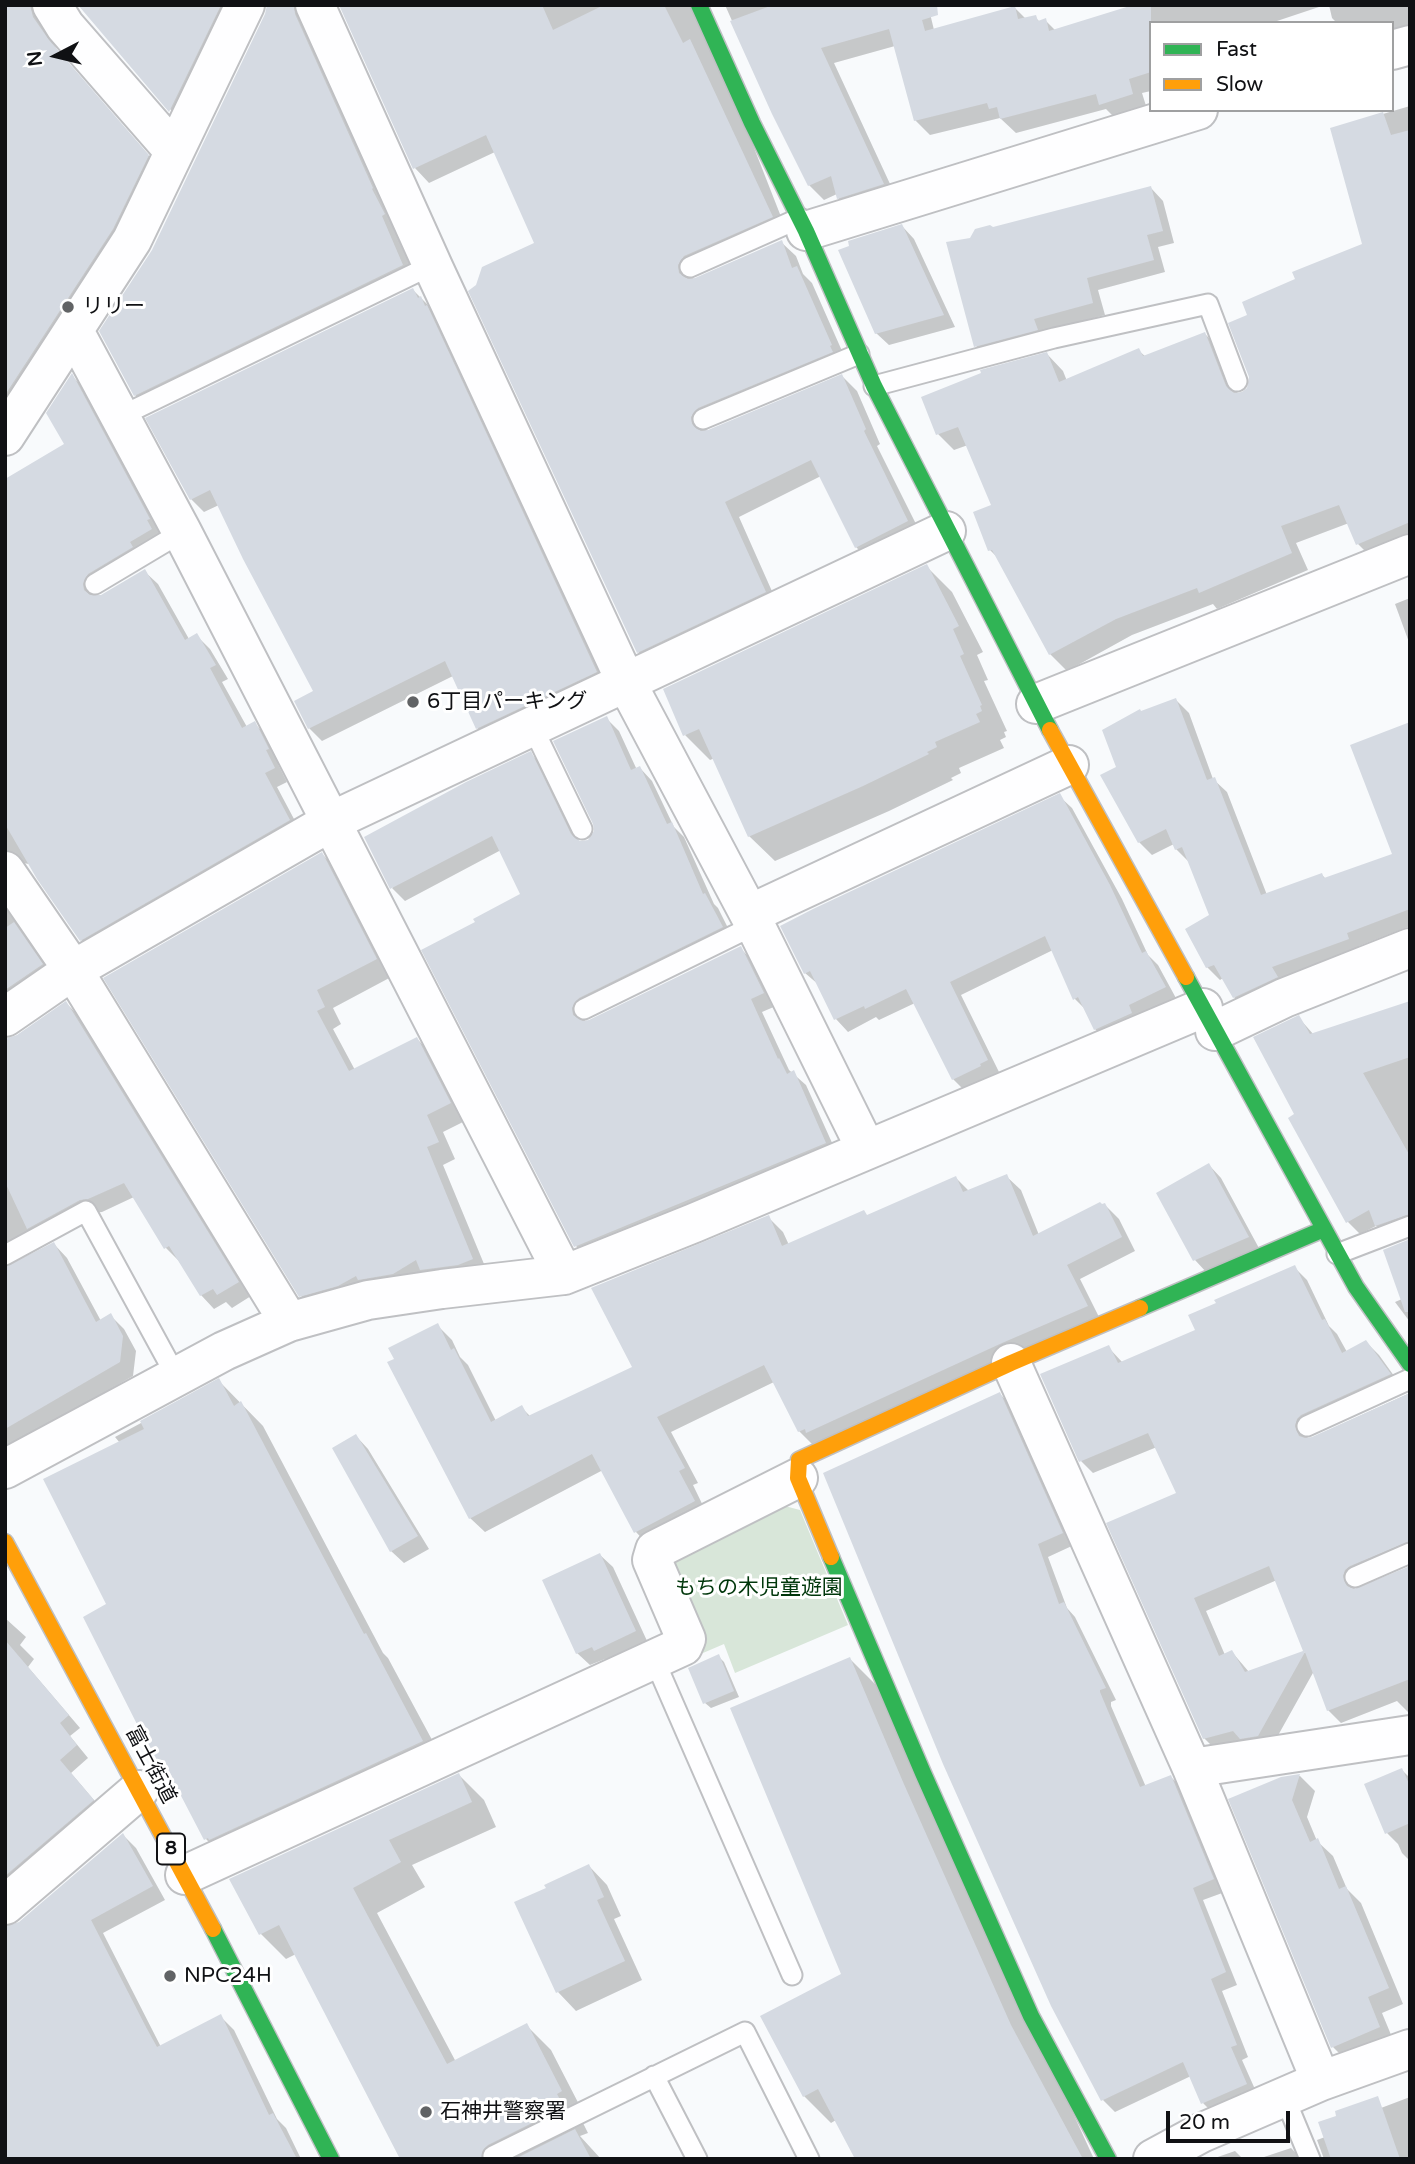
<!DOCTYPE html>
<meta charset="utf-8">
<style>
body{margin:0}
#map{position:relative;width:1415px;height:2164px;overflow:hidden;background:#f8fafc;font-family:"Varela Round",sans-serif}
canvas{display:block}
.frame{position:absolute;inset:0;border:7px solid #101114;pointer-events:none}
.legend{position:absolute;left:1149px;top:21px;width:245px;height:91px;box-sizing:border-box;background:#fff;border:2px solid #9fa0a1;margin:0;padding:9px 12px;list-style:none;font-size:21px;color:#101114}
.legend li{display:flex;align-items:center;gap:14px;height:35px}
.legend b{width:35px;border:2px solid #9fa0a1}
.north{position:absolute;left:21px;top:21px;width:70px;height:70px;-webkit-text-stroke:5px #fff;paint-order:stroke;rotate:263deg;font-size:19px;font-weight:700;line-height:28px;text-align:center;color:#101114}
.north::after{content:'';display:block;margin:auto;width:24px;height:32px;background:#101114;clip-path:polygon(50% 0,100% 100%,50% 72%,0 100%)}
.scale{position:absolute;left:1166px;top:2111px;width:124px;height:32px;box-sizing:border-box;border:4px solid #101114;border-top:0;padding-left:9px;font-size:21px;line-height:24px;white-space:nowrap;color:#101114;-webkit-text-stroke:5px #fff;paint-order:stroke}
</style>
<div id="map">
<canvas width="1415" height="2164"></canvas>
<div class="frame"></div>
<ul class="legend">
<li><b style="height:9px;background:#30b455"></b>Fast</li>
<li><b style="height:9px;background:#ff9f0a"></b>Slow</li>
</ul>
<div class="north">N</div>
<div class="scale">20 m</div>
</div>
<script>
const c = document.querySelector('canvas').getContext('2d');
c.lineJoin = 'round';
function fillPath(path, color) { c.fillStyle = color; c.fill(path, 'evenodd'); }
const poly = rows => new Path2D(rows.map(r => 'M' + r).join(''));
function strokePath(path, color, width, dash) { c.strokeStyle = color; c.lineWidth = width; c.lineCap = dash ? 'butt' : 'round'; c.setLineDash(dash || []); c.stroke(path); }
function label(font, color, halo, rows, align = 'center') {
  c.font = font + ' "Varela Round","Noto Sans JP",sans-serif'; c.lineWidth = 6; c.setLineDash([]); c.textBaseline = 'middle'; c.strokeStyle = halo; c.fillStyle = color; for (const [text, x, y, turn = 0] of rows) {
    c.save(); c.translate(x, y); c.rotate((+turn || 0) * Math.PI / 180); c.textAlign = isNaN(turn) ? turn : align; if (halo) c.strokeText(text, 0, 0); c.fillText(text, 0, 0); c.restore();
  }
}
fillPath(poly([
 [777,1504,800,1510,848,1625,735,1673,724,1644,703,1653,669,1570,678,1551]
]), '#d8e6d9');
fillPath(poly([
 [5,5,48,5,46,32,59,53,161,170,5,422],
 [80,5,242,5,183,124],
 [268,5,305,5,397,228,394,230,416,279,149,409,135,395,153,250,266,15],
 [341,5,698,5,787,232,694,275,693,281,781,242,796,256,803,274,812,283,846,360,713,422,704,434,842,376,857,391,880,444,877,446,922,536,871,562,856,547,821,476,739,517,779,607,653,667,638,652,536,244,495,152,429,183,415,168],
 [725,5,928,5,934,30,1015,8,1026,19,1035,17,1040,22,1045,20,1056,31,1132,7,1131,5,1325,5,1271,23,1151,23,1151,91,1142,93,1147,109,1116,119,1106,109,1016,133,1000,118,930,135,915,120,895,46,834,63,897,199,853,213,838,198,837,194,824,200,809,185,773,113],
 [1329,5,1410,5,1410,34,1392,39,1392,23,1337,23,1332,18],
 [1410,106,1410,545,1374,560,1358,544,1349,523,1296,543,1308,570,1217,609,1213,604,1132,635,1067,671,1050,654,1000,560,990,550,993,506,968,445,954,450,938,434,1047,354,1063,371,1067,381,1138,350,1146,357,1205,334,1221,350,1238,394,1248,389,1250,377,1250,316,1297,280,1364,245,1332,129],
 [1151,188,1163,201,1174,243,1158,247,1165,272,1098,290,1105,315,1045,331,988,358,976,346,971,239],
 [902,226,914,239,955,327,889,345,876,333],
 [413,290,434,311,609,685,490,741,477,728,453,676,322,741,309,728,315,692,219,505,204,512,191,499],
 [72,376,85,389,162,533,160,534,164,543,101,587,96,597,101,597,144,571,158,584,189,639,196,635,210,649,228,679,222,682,247,727,254,723,268,737,281,762,278,764,287,782,277,787,302,834,94,953,81,940,29,864,17,862,5,867,5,480,67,445],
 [926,566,952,592,983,652,977,655,988,680,984,681,1007,731,1004,732,1006,737,1000,740,1004,748,959,768,961,773,951,778,953,780,889,811,775,861,749,836,715,758,710,760,685,735],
 [1410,598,1410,645,1395,604],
 [1176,700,1189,713,1213,779,1227,792,1267,895,1322,875,1326,879,1394,855,1410,758,1410,926,1359,946,1361,951,1247,1010,1234,997,1223,978,1220,980,1207,967,1211,916,1189,862,1176,849,1174,844,1152,855,1139,842,1118,768,1142,713],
 [606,718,619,731,637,770,640,768,652,781,674,827,684,837,714,904,718,908,734,940,586,1016,585,1022,590,1022,740,948,753,961,776,1006,762,1012,789,1070,806,1085,838,1156,589,1259,576,1246,477,922,523,895,501,850,405,901,392,888,530,753,543,766,580,843,589,841,596,831],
 [1059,796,1072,808,1122,899,1148,955,1158,965,1177,1000,1108,1042,1095,1029,1087,1011,1075,999,1053,950,961,995,999,1072,991,1076,992,1079,966,1092,953,1079,915,1003,879,1020,876,1017,848,1032,836,1019,819,985,805,973],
 [322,854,339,871,393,976,333,1008,341,1024,333,1029,355,1070,417,1039,434,1056,467,1120,443,1132,455,1159,443,1165,489,1276,318,1313,300,1295],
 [5,906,55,978,5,1013],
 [66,1003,80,1017,251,1296,232,1308,226,1302,214,1309,201,1295,179,1261,166,1248,134,1197,102,1212,94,1213,7,1263,7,1268,54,1244,67,1258,101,1321,110,1315,124,1329,136,1351,133,1376,10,1447,5,1443,5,1162,18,1037],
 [1410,1003,1410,1230,1389,1238,1376,1226,1360,1234,1348,1222,1297,1115,1299,1018,1314,1035],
 [1209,1165,1221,1178,1260,1250,1207,1273,1195,1260],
 [1006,1176,1021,1190,1039,1235,1105,1205,1119,1219,1135,1251,1080,1279,1101,1321,814,1446,799,1431,774,1382,671,1432,698,1483,693,1485,708,1516,650,1547,636,1532,603,1470,485,1532,470,1518,437,1325,452,1340,460,1357,468,1365,496,1421,522,1408,531,1417,635,1367,768,1217,783,1232,789,1245,868,1216,956,1178,969,1191],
 [1410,1240,1410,1322,1395,1302,1402,1299],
 [1294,1267,1307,1280,1329,1326,1337,1334,1347,1352,1366,1342,1379,1355,1402,1387,1309,1432,1307,1440,1410,1393,1410,1558,1362,1578,1353,1591,1410,1568,1410,1714,1397,1701,1341,1723,1328,1710,1314,1671,1271,1748,1217,1751,1204,1738,1179,1494,1157,1447,1093,1473,1081,1461,1108,1347,1123,1363,1197,1331],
 [1277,1580,1306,1652,1249,1672,1232,1652,1225,1655,1206,1611],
 [219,1381,263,1426,383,1653,388,1658,445,1764,228,1862,206,1839,174,1778,157,1761,108,1605,120,1443,115,1437],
 [1000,1394,1012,1406,1074,1545,1048,1557,1067,1608,1075,1617,1116,1700,1111,1702,1111,1706,1146,1787,1171,1777,1183,1789,1225,1892,1203,1900,1237,1985,1222,1991,1248,2057,1242,2060,1258,2096,1215,2115,1203,2103,1191,2076,1115,2112,1103,2100],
 [356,1436,368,1449,429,1549,404,1563,391,1551],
 [600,1555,613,1567,648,1643,608,1662,605,1659,590,1665,577,1653],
 [5,1618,26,1637,20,1645,34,1659,28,1667,80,1728,70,1736,88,1758,71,1773,105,1813,5,1898],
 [718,1656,724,1662,739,1697,711,1708,705,1703],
 [850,1659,877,1686,1094,2159,857,2159,836,2120,831,2123,804,2096,844,1974],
 [1402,1770,1408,1776,1410,1775,1410,1861,1402,1853,1398,1844,1387,1833],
 [459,1775,484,1800,496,1827,412,1865,425,1887,377,1913,456,2062,526,2025,551,2050,585,2116,581,2119,588,2133,580,2136,601,2159,402,2159,296,1954,286,1959,261,1934,232,1880],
 [1300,1776,1315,1791,1307,1817,1317,1841,1333,1856,1347,1889,1361,1903,1403,2004,1382,2013,1394,2042,1348,2062,1333,2047,1282,1778],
 [123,1835,136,1848,165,1900,103,1933,161,2047,221,2017,234,2030,277,2119,286,2128,301,2159,6,2159,20,1923],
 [589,1866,607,1885,621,1916,614,1919,642,1980,576,2011,558,1992,548,1889],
 [1410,2097,1410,2159,1324,2159,1317,2140,1325,2137,1323,2130],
 [1291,2148,1302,2159,1258,2159],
 [1235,2151,1243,2159,1212,2159]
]), '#0003');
fillPath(poly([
 [5,5,30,5,33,17,49,40,149,155,113,229,5,395],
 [78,5,221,5,169,112],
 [267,5,294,5,295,14,373,188,372,189,385,214,382,216,403,265,134,396,99,331,152,250,265,14],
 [339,5,542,5,553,30,604,5,664,5,683,43,690,39,773,217,684,256,678,265,679,273,688,279,695,278,782,240,792,268,797,266,832,345,830,346,833,352,698,408,691,417,692,424,701,431,708,430,842,374,866,429,864,431,908,521,855,548,811,460,725,502,766,592,637,653,468,291,476,285,482,267,534,243,486,135,413,169],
 [773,5,937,5,938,15,922,20,925,31,1015,6,1018,19,1036,15,1038,21,1046,18,1049,31,1133,5,1151,5,1151,72,1129,79,1133,94,1099,105,1096,94,1000,119,997,107,989,109,987,103,914,121,889,29,821,48,884,184,837,199,831,176,808,186,772,114,730,21],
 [1383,112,1391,135,1410,130,1410,522,1356,545,1339,505,1281,526,1292,553,1199,593,1197,588,1116,619,1049,655,992,550,988,551,973,512,991,505,958,427,936,435,921,397,981,373,980,370,1047,352,1059,382,1139,348,1143,356,1205,332,1226,386,1234,393,1242,392,1247,388,1249,377,1228,323,1247,315,1242,302,1295,279,1292,272,1362,244,1330,128],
 [1151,186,1163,231,1147,235,1154,260,1087,278,1093,303,1034,319,1038,330,974,347,946,242,970,238,975,229,990,225,993,227],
 [902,224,944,315,875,334,838,250,849,246,848,241],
 [413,288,418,298,421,296,425,306,427,305,597,672,476,729,445,661,308,729,294,701,313,691,243,559,210,490,190,500,145,418],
 [72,373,150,519,147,520,152,529,130,542,133,547,88,574,83,584,84,590,90,595,101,595,145,569,185,640,197,633,216,665,210,668,242,728,255,721,269,749,266,750,275,768,265,773,290,820,80,941,37,879,5,824,5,479,64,444,46,413],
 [927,564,959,626,953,629,964,654,960,656,982,705,980,706,982,711,976,714,980,722,935,742,937,747,927,752,929,754,863,786,748,837,699,729,683,736,663,689],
 [1176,698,1207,780,1215,777,1261,895,1322,873,1324,878,1392,854,1350,745,1410,722,1410,909,1347,933,1349,939,1272,967,1278,977,1233,998,1214,965,1206,968,1185,929,1209,915,1182,847,1175,850,1166,829,1138,843,1100,775,1116,767,1102,730,1140,709,1141,711],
 [607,716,631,770,640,766,667,824,672,822,703,894,705,893,723,927,579,998,572,1008,573,1015,583,1021,589,1020,741,946,764,993,751,999,778,1059,779,1058,787,1074,794,1070,826,1143,574,1247,421,950,475,922,473,919,520,894,492,836,390,889,364,837,466,782,531,751,571,834,580,841,588,840,594,831,593,824,553,741],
 [1060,793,1110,885,1142,953,1146,951,1166,987,1129,1005,1132,1013,1094,1030,1078,997,1073,1000,1045,936,950,982,988,1060,980,1064,981,1066,952,1080,906,989,865,1009,864,1006,834,1020,810,971,804,974,780,926,813,909],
 [322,852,377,959,317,990,325,1007,317,1011,349,1071,417,1037,451,1103,427,1115,439,1142,427,1147,473,1259,458,1265,420,1270,416,1260,393,1274,358,1280,356,1276,338,1286,299,1297,103,978],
 [14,922,43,964,5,990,5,928],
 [66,1001,239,1282,217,1295,213,1289,200,1296,169,1246,164,1249,124,1183,88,1199,80,1200,27,1229,5,1182,5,1039,17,1035],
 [1410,1001,1410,1057,1363,1073,1410,1156,1410,1214,1375,1226,1369,1210,1346,1223,1288,1118,1294,1114,1253,1037,1299,1015,1310,1034],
 [1209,1163,1249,1237,1193,1261,1156,1193],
 [1007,1174,1033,1236,1100,1202,1102,1204,1105,1203,1122,1237,1067,1265,1088,1306,1002,1343,806,1433,805,1429,798,1432,764,1365,657,1417,685,1468,679,1471,695,1501,634,1533,592,1454,469,1519,387,1362,394,1359,388,1348,438,1323,451,1350,454,1348,491,1422,522,1405,528,1416,632,1367,591,1288,769,1215,782,1246,864,1210,867,1215,956,1176,963,1192],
 [1410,1239,1410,1312,1405,1312,1383,1250],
 [54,1242,96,1322,111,1313,123,1336,120,1362,5,1429,5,1267],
 [1295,1265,1322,1320,1325,1319,1342,1353,1366,1340,1391,1374,1301,1415,1297,1419,1295,1426,1299,1436,1305,1438,1312,1437,1410,1393,1410,1541,1350,1566,1345,1570,1343,1576,1347,1586,1354,1589,1410,1566,1410,1679,1327,1711,1305,1652,1258,1736,1240,1739,1233,1731,1203,1739,1106,1523,1176,1493,1148,1433,1079,1462,1040,1374,1109,1345,1118,1363,1195,1330,1188,1315,1216,1303,1214,1300],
 [1269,1566,1303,1651,1245,1672,1232,1650,1219,1656,1194,1598],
 [219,1378,234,1406,241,1401,364,1634,366,1633,423,1741,209,1840,208,1838,204,1840,165,1765,163,1766,161,1760,156,1762,83,1617,106,1604,43,1479,144,1429,140,1421],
 [1000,1392,1063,1533,1038,1544,1059,1604,1064,1602,1106,1688,1100,1690,1100,1692,1140,1787,1171,1775,1214,1879,1193,1888,1226,1972,1211,1979,1237,2045,1231,2047,1247,2084,1201,2104,1183,2062,1101,2101,1051,2006,943,1764,823,1473],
 [356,1434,418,1536,390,1552,332,1448],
 [600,1553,636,1631,594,1651,592,1647,576,1654,542,1580],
 [5,1640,69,1715,60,1723,77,1745,60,1760,94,1800,5,1876],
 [719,1654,734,1691,703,1704,688,1668],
 [850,1657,903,1782,1011,2025,1083,2159,855,2159,818,2089,803,2097,760,2016,841,1974,730,1708],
 [1402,1768,1410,1786,1410,1823,1385,1834,1364,1784],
 [459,1773,472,1802,389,1840,401,1862,353,1888,447,2064,527,2023,562,2091,557,2094,564,2107,488,2145,483,2150,481,2159,400,2159,279,1925,259,1935,229,1879],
 [1300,1774,1292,1800,1310,1842,1318,1838,1339,1889,1346,1886,1389,1988,1368,1997,1380,2027,1331,2048,1228,1799,1281,1777],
 [123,1833,153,1886,91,1920,147,2029,157,2047,221,2014,269,2115,273,2113,297,2159,5,2159,5,1926,19,1922],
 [589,1864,604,1897,597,1900,625,1961,556,1993,514,1902,546,1888,544,1885],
 [1378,2096,1400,2159,1331,2159,1318,2122,1336,2116,1335,2111],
 [575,2129,591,2159,515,2159]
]), '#d5dae2');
const lane = poly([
 [690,267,800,218],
 [874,386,1054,338,1208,304,1237,381],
 [121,416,432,265],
 [703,419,859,354],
 [95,584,182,532],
 [532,726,582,829],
 [584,1009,755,925],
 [1337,1254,1410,1226],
 [5,1255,86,1211,176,1376],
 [1307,1426,1410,1379],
 [1355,1577,1410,1553],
 [654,1659,792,1975],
 [654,2076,697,2159],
 [1284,2096,1310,2159],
 [493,2156,745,2032,809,2159]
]);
const street = poly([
 [52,5,65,26,174,151],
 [315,5,434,269,626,682,755,925,866,1149],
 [1392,50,1410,45],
 [806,231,1198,110],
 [74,331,182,532,564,1275],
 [5,436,132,240,245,5],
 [1036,704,1410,554],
 [5,871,73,970,289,1322],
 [750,914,1069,765],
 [5,1017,73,970,332,821,946,531],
 [1215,1031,1284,998,1410,948],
 [1011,1363,1192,1768,1321,2081],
 [5,1469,224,1351,289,1322,368,1300,442,1289,564,1275,694,1223,1203,1008],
 [1192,1768,1410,1735],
 [185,1875,683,1646,686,1639,652,1560,655,1550,798,1478],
 [5,1905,139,1790],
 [1153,2159,1201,2133,1321,2081,1410,2049]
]);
const fast = poly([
 [699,5,752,123,806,231,874,386,1050,730],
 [1186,977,1356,1287,1410,1364],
 [1140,1308,1324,1229],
 [831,1557,923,1773,1031,2016,1108,2159],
 [213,1929,331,2159]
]);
const slow = poly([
 [1050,730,1186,977],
 [5,1542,213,1929],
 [831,1557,798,1478,799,1460,1011,1363,1140,1308]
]);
strokePath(lane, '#bfc0c3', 23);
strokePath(street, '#bfc0c3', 42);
strokePath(fast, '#bfc0c3', 19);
strokePath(slow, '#bfc0c3', 19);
strokePath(lane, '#fefeff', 19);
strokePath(street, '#fefeff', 38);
strokePath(fast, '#30b455', 16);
strokePath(slow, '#ff9f0a', 16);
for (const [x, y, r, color] of [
 [68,307,7,"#616365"],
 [413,702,7,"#616365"],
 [170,1976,7,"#616365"],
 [426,2112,7,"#616365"]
]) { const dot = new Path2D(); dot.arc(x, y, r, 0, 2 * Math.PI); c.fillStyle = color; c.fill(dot); strokePath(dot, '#fff', 2.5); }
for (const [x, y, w] of [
 [171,1849,28]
]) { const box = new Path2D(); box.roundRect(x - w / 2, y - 15.5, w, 31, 5); c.fillStyle = '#fff'; c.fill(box); strokePath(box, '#101114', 2); }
label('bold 19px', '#101114', null, [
 ["8",171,1849]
]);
label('21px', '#101114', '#fff', [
 ["リリー",82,307],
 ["6丁目パーキング",427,702],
 ["NPC24H",184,1976],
 ["石神井警察署",440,2112]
], 'left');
label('21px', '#00370b', '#fff', [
 ["もちの木児童遊園",759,1588]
]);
label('21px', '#101114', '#fff', [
 ["富士街道",150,1765,62]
]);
</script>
